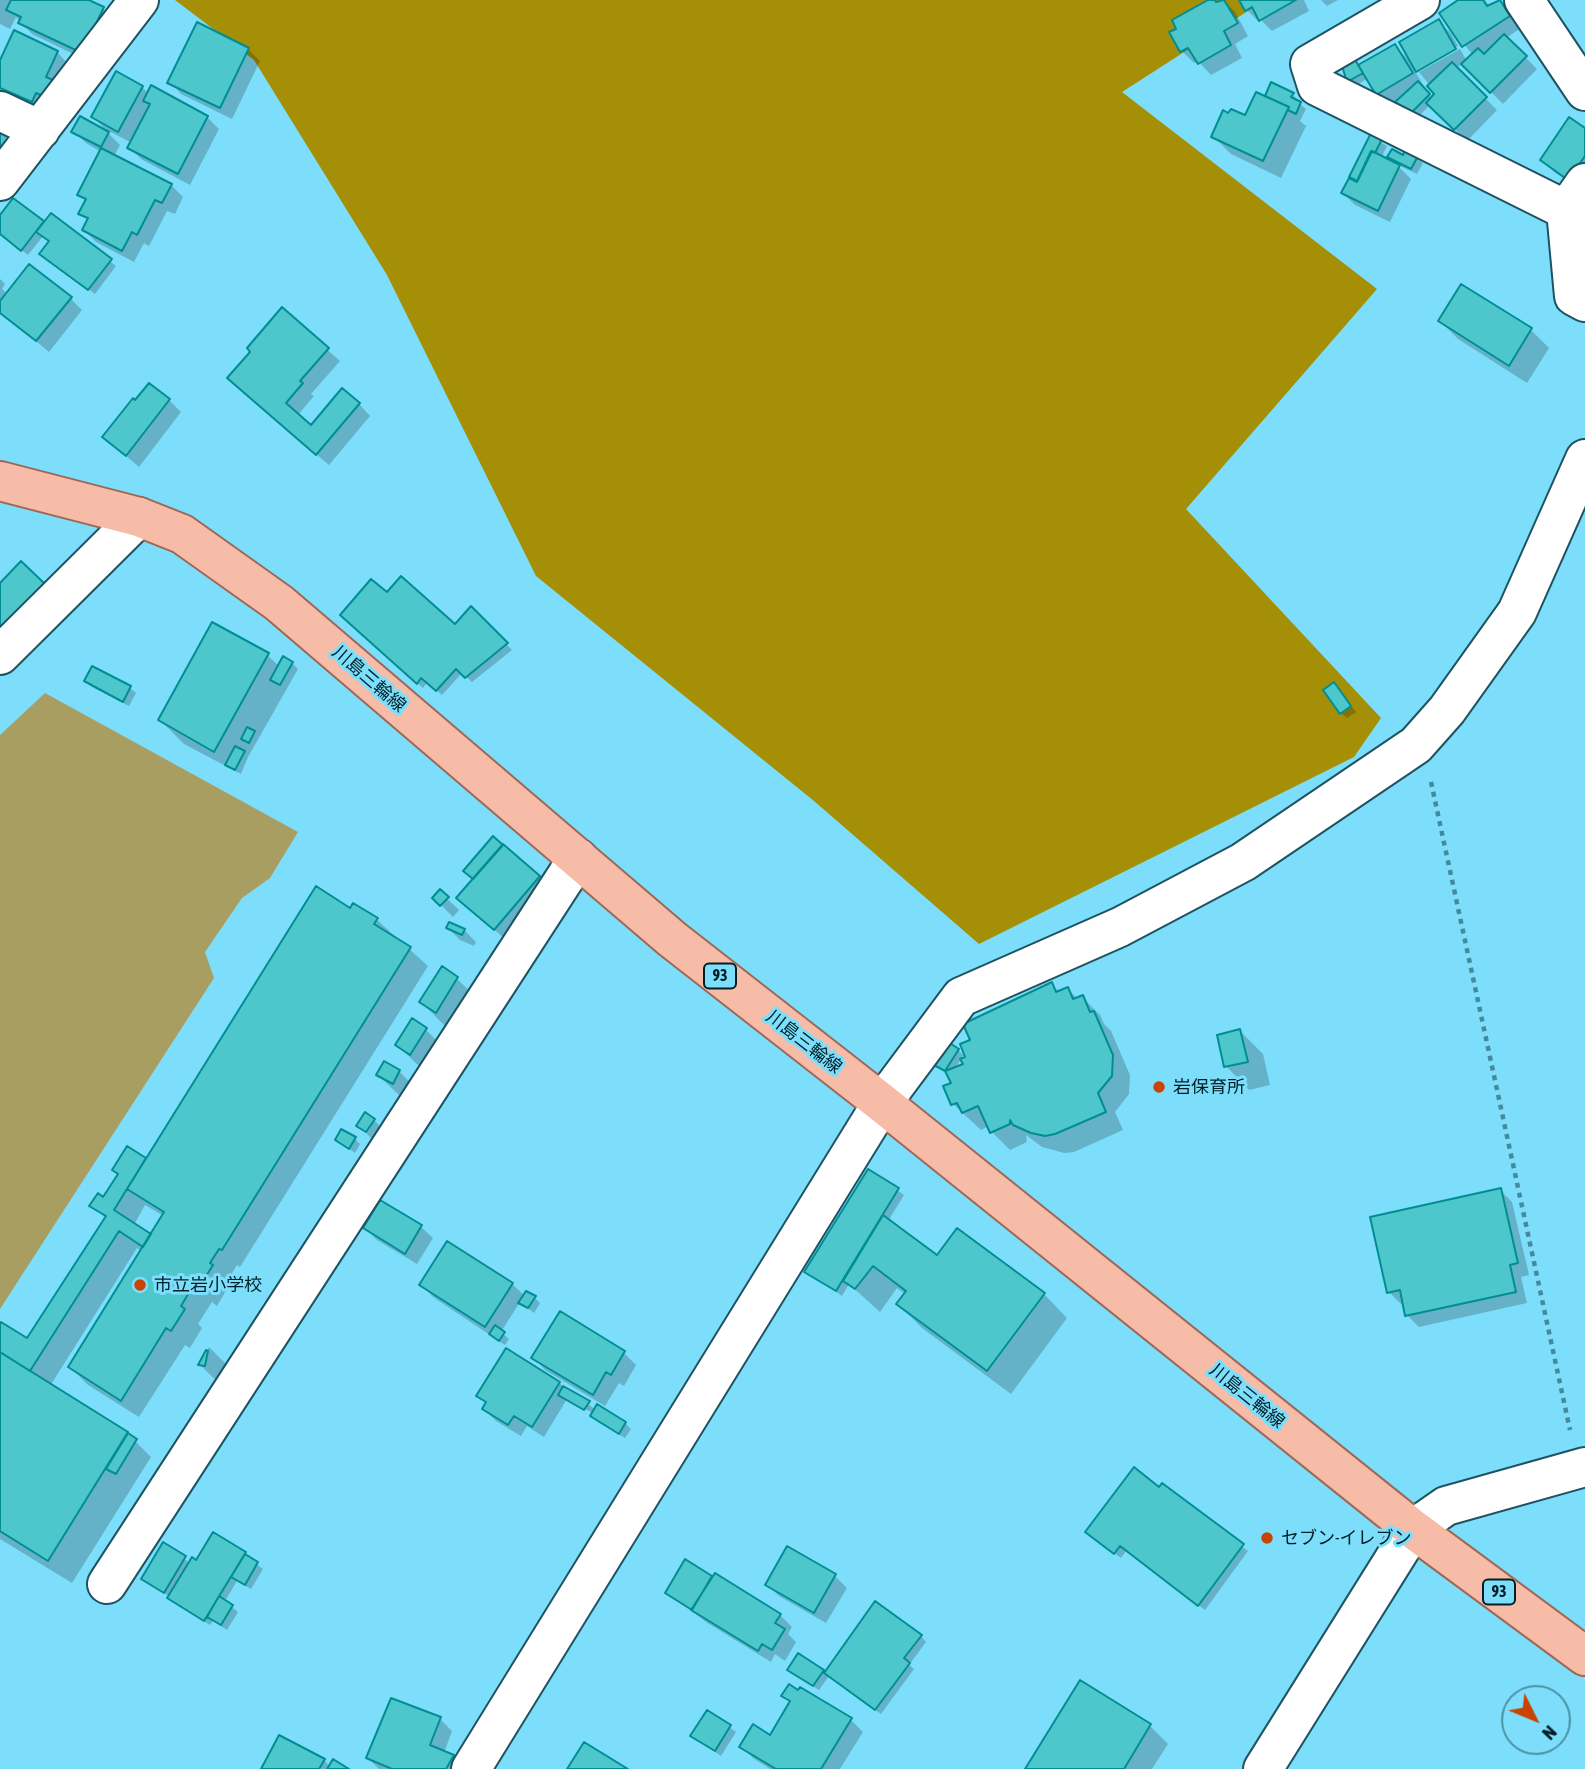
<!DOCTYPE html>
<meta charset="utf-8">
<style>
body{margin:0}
#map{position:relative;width:1585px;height:1769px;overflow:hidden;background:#7ddefb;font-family:"Asap Condensed",sans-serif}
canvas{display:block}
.north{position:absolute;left:1501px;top:1685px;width:70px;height:70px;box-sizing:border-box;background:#7ddefb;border:2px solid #4b92a6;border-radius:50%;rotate:133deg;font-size:19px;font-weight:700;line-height:28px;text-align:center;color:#001f27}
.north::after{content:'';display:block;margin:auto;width:24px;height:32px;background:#c94303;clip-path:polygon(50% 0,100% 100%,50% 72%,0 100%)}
</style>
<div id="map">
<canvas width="1585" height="1769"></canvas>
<div class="north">N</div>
</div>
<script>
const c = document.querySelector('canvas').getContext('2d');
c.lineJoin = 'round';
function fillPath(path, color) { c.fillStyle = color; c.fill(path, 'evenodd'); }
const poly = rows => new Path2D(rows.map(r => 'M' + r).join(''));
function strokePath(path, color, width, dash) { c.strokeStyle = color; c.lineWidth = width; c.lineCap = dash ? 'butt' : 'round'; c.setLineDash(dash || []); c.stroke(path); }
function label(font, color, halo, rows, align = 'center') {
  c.font = font + ' "Asap Condensed","Noto Sans JP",sans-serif'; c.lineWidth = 6; c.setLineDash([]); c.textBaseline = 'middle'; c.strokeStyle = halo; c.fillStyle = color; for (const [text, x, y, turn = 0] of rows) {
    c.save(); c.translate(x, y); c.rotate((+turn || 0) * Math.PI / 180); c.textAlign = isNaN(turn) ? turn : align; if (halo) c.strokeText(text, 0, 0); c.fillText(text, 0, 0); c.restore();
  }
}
fillPath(poly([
 [45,693,298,832,270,878,242,898,205,952,214,978,0,1309,0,735]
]), '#a99e61');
fillPath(poly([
 [175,0,1265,0,1122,92,1377,289,1186,509,1381,718,1354,757,979,944,814,801,536,576,387,275,254,60]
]), '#a48f06');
fillPath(poly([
 [0,0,85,0,103,9,115,21,94,64,32,34,16,17,10,29,0,24],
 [1211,0,1218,4,1223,0,1235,12,1248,36,1235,44,1242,58,1211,75,1198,61,1194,63,1182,51],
 [1241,0,1304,0,1309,11,1272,31,1261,20,1259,22,1247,10],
 [1321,0,1338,0,1327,6],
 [1461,0,1485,0,1489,6,1498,0,1510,12,1521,28,1506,38,1537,69,1503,104,1463,64,1455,68,1497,110,1467,141,1430,105,1419,116,1397,102,1389,106,1377,94,1368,78,1354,87,1348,81,1360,66,1395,46,1411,62,1439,22,1451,33,1458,46,1419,68,1419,72,1413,68,1423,85,1421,87,1432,99,1437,94,1419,72,1460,49,1467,61,1473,55,1463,43],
 [248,49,260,61,232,119,181,94,170,82],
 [57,52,68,64,44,113,0,91,0,64],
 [142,87,148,93,207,117,219,129,190,185,141,159,129,147,132,143,105,129,93,117],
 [1267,95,1293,95,1298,100,1297,102,1306,109,1300,121,1306,126,1281,178,1231,154,1213,136,1273,101],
 [1585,130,1585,185,1581,190,1554,172,1542,160],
 [74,131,108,133,120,145,114,156,171,185,183,197,175,214,167,211,149,246,144,243,134,262,96,242,84,230,88,221,81,213,86,202,79,194,101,152,86,143],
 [1371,136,1387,146,1381,158,1398,166,1411,179,1390,222,1355,205,1343,193,1358,183,1351,177,1366,148,1374,156],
 [1406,152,1423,163,1417,174,1396,164,1389,157,1403,157],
 [14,200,45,224,51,215,116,266,95,294,47,259,50,241,43,236,28,255,0,234,0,218],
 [0,279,5,284,2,289,8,294,70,298,82,310,49,352,0,311],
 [282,310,340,361,311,394,314,396,298,415,311,427,359,404,370,416,329,465,241,390,252,352],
 [1440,321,1531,330,1549,348,1527,383,1458,339],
 [169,400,181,412,139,467,104,437],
 [387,594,455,626,471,609,512,650,472,682,462,673,442,695,427,682,423,688,347,620],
 [267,655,279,666,292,663,298,669,248,757,241,774,184,744,160,720],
 [86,681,130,688,136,693,129,706,92,687],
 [1334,684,1356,712,1347,718,1341,713],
 [504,847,551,889,506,940,471,909],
 [440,892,459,910,453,917,434,898],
 [350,911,376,919,428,966,240,1267,237,1265,227,1281,230,1284,217,1306,212,1302,198,1324,202,1328,190,1348,185,1345,139,1417,88,1385,70,1367,142,1251,137,1248,50,1386,127,1433,151,1457,72,1583,0,1539,0,1328,28,1341,106,1219,92,1205,104,1199,119,1175,128,1149,147,1161],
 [145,1205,164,1216,152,1236,134,1225],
 [448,928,464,930,476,942,474,946,460,940],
 [442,969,457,979,481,1002,460,1035,445,1026,421,1002],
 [1052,984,1059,992,1067,989,1078,999,1082,997,1100,1015,1104,1024,1111,1031,1130,1075,1129,1094,1115,1112,1123,1130,1074,1152,1064,1153,1042,1147,1026,1135,1027,1142,1010,1150,992,1132,989,1126,981,1130,953,1104,953,1083,948,1074,937,1065,958,1050,963,1055,955,1069,965,1065,972,1041],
 [426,1030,449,1053,421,1068,397,1045],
 [1240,1031,1263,1054,1270,1085,1249,1090,1226,1066],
 [399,1071,422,1095,402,1098,378,1075],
 [374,1120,397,1143,382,1149,358,1125],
 [355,1139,360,1144,355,1153,337,1140],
 [868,1171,904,1195,888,1221,937,1258,1044,1294,1067,1318,1011,1394,922,1328,898,1304,906,1295,897,1288,880,1312,849,1284,842,1296,807,1272],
 [1500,1190,1512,1202,1529,1275,1521,1277,1527,1303,1419,1327,1407,1315,1404,1303,1401,1304,1389,1292],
 [380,1202,421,1227,433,1238,417,1264,377,1240,365,1228],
 [512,1284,525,1296,534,1297,540,1303,534,1313,520,1302,501,1332,509,1339,505,1345,433,1297,422,1285],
 [560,1314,624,1353,636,1365,624,1386,619,1383,605,1406,545,1370,534,1358],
 [209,1347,232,1370,224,1388,200,1365],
 [559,1383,596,1410,625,1423,631,1429,625,1438,598,1422,592,1416,593,1413,567,1399,544,1437,527,1426,521,1436,496,1421,484,1409,487,1404,478,1396],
 [1159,1489,1248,1551,1205,1610,1126,1551,1121,1558,1093,1537],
 [213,1534,263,1569,251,1589,237,1581,225,1601,238,1612,227,1630,213,1621,210,1625,175,1603,170,1597,143,1579,163,1545,190,1563,197,1562],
 [686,1562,780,1615,792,1627,788,1634,796,1642,785,1661,775,1654,771,1662,706,1622,667,1592],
 [835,1576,847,1588,826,1623,779,1596,767,1584],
 [921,1636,926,1642,909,1665,914,1669,881,1714,829,1676,819,1690,795,1675,823,1671,825,1674],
 [1081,1683,1150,1726,1168,1744,1152,1769,1027,1769],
 [801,1689,851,1720,863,1732,840,1769,770,1769,753,1758,741,1746,770,1737,791,1703,783,1696,799,1692],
 [708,1712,736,1732,721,1756,692,1736],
 [440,1719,452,1731,444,1753,453,1756,465,1769,379,1769,368,1758],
 [324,1760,330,1767,346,1769,263,1769]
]), '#0003');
const building = poly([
 [11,0,89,0,104,7,82,53,18,23,21,17,6,10,11,0],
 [1208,0,1215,0,1216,2,1224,0,1238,23,1224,31,1231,45,1198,64,1188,48,1180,52,1169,32,1176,29,1172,20,1208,0],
 [1239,0,1296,0,1259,21,1252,7,1245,11,1239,0],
 [1458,0,1483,0,1487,6,1500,0,1510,16,1462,47,1439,13,1458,0],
 [1439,19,1456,49,1416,72,1399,42,1439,19],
 [197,22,249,48,220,108,167,83,197,22],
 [14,30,58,51,46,77,53,80,45,97,36,93,32,102,0,88,0,60,14,30],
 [1504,34,1527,56,1490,93,1461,64,1478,48,1484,54,1504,34],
 [1395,44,1413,73,1376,95,1358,65,1395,44],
 [1354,58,1363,73,1347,82,1342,66,1354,58],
 [1452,62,1487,97,1454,130,1426,103,1434,94,1427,86,1452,62],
 [116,71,143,86,118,132,91,117,116,71],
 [1418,81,1430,94,1412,112,1395,102,1418,81],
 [1271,82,1294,93,1291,97,1301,102,1296,114,1288,110,1289,107,1265,96,1271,82],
 [151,85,208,116,178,174,127,148,150,104,143,101,151,85],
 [1256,92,1289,107,1263,161,1211,137,1223,110,1228,113,1231,109,1245,115,1256,92],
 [80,116,109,132,101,147,71,132,80,116],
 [1569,117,1585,128,1585,156,1568,180,1540,160,1569,117],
 [0,125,15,133,0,163,0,125],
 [1371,133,1382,139,1375,153,1371,151,1357,181,1349,177,1371,133],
 [101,148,172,184,162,203,155,200,137,235,132,232,122,251,82,230,88,218,78,214,86,199,77,195,101,148],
 [1392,149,1403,155,1405,149,1418,156,1411,169,1387,157,1392,149],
 [1372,151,1400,165,1378,211,1341,193,1349,178,1357,182,1372,151],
 [13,198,44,221,21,251,0,234,0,215,13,198],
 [51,213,112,259,88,290,39,254,49,241,36,232,51,213],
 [29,264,72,297,36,341,0,313,0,301,29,264],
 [1461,284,1532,328,1509,366,1438,321,1461,284],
 [282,307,329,348,300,381,303,383,286,403,311,425,342,388,360,403,316,455,227,378,250,352,247,348,282,307],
 [149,383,170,399,126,456,102,437,133,398,135,400,149,383],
 [21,561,45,584,0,629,0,583,21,561],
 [401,576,455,624,471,606,508,643,465,678,456,669,436,691,421,678,417,684,340,615,371,579,387,592,401,576],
 [212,622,269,653,214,752,158,720,212,622],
 [283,656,293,662,280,685,270,680,283,656],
 [92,666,131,686,123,702,84,681,92,666],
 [1334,682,1351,706,1340,714,1323,690,1334,682],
 [247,727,255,731,249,743,241,739,247,727],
 [235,746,245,751,235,770,225,765,235,746],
 [493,836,503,845,473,879,463,871,493,836],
 [503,844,540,876,494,930,456,898,503,844],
 [316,886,350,908,353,903,378,918,374,924,411,947,222,1250,219,1249,210,1263,213,1265,198,1289,193,1286,181,1306,185,1309,171,1331,166,1328,121,1401,68,1367,164,1212,127,1189,316,886],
 [440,889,449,897,440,906,432,898,440,889],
 [449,922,465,929,462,935,446,928,449,922],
 [442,966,458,977,436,1013,419,1002,442,966],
 [1052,982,1056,992,1068,987,1073,999,1083,995,1090,1012,1094,1011,1113,1055,1112,1076,1098,1093,1106,1112,1055,1134,1045,1136,1031,1133,1013,1125,1010,1120,1010,1124,990,1133,978,1106,962,1113,957,1103,951,1105,943,1086,951,1083,945,1071,963,1064,960,1059,965,1057,960,1044,970,1040,963,1024,1052,982],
 [412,1018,427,1028,410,1055,395,1045,412,1018],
 [1240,1029,1248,1062,1224,1067,1217,1035,1240,1029],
 [948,1042,959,1049,945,1071,934,1065,948,1042],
 [384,1061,400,1070,393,1084,376,1075,384,1061],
 [365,1112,375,1119,366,1132,356,1126,365,1112],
 [341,1129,356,1137,349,1149,335,1140,341,1129],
 [127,1146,146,1158,114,1210,151,1234,143,1247,119,1231,30,1371,0,1352,0,1324,1,1322,27,1338,106,1216,89,1206,98,1193,103,1197,118,1174,112,1170,127,1146],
 [868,1169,899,1188,836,1291,804,1272,868,1169],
 [1501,1188,1518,1263,1510,1265,1516,1292,1405,1316,1400,1290,1387,1293,1370,1217,1501,1188],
 [380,1200,422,1225,405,1254,363,1228,380,1200],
 [883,1215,937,1255,957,1228,1045,1293,987,1371,896,1304,906,1291,873,1266,855,1289,843,1281,883,1215],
 [447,1241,513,1283,485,1327,419,1285,447,1241],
 [526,1291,536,1296,528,1308,518,1303,526,1291],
 [560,1311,625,1351,611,1375,606,1372,593,1395,531,1358,560,1311],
 [495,1325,505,1332,499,1341,489,1334,495,1325],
 [506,1348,560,1382,532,1427,514,1416,508,1425,482,1409,486,1402,476,1396,506,1348],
 [206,1350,208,1351,205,1366,198,1365,206,1350],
 [0,1352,128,1432,48,1561,0,1531,0,1352],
 [563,1386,590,1401,584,1410,558,1395,563,1386],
 [597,1404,626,1422,619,1434,590,1416,597,1404],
 [128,1433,137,1439,116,1474,106,1469,128,1433],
 [1134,1467,1159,1487,1162,1483,1244,1544,1198,1606,1120,1546,1114,1554,1085,1532,1134,1467],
 [213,1532,246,1552,204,1621,167,1598,192,1557,196,1560,213,1532],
 [163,1542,186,1556,164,1593,141,1579,163,1542],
 [787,1546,836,1574,814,1613,765,1585,787,1546],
 [245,1554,258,1562,245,1585,231,1577,245,1554],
 [685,1559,712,1576,692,1610,665,1593,685,1559],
 [715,1573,781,1614,775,1623,785,1629,772,1650,762,1644,758,1651,691,1610,715,1573],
 [219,1596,233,1605,221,1625,207,1617,219,1596],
 [875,1601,922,1635,904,1658,910,1663,875,1710,824,1673,875,1601],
 [798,1653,824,1670,813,1686,787,1670,798,1653],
 [1080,1680,1151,1724,1124,1769,1025,1769,1080,1680],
 [789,1684,798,1690,800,1687,852,1718,821,1769,776,1769,739,1747,753,1724,770,1735,790,1701,781,1696,789,1684],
 [391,1698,441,1717,430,1745,454,1755,446,1769,392,1769,366,1758,391,1698],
 [707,1710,731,1725,715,1751,690,1736,707,1710],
 [279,1735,325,1759,319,1769,261,1769,279,1735],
 [584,1742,628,1769,567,1769,584,1742],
 [333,1759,349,1769,327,1769,333,1759]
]);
fillPath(building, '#4ec7cc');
strokePath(building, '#008e93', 2);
const minor = poly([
 [1420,0,1310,64,1317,86,1566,210],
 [1524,0,1585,91],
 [0,111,40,130],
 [0,181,139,0],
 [1585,183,1566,210,1574,296,1585,302],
 [0,655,139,517],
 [107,1584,578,858],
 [471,1769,882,1103,961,997,1120,927,1243,862,1416,745,1447,710,1517,612,1585,459],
 [1263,1769,1413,1529,1446,1506,1585,1467]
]);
const major = poly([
 [0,481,139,517,182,534,279,603,672,939,882,1103,1413,1529,1585,1656]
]);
strokePath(minor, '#1e5362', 42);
strokePath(major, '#9d6855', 42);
strokePath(poly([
 [1431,782,1570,1430]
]), '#45899d', 4.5, [5, 5]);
strokePath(minor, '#fff', 38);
strokePath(major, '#f7bca8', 38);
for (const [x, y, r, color] of [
 [1159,1087,7,"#c94303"],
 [140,1285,7,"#c94303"],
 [1267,1538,7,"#c94303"]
]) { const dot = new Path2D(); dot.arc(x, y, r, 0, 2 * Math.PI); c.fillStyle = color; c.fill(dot); strokePath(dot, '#7ddefb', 2.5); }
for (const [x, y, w] of [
 [720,976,32],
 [1499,1592,32]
]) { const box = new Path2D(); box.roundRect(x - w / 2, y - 12.5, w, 25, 5); c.fillStyle = '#7ddefb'; c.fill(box); strokePath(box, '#001f27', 2); }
label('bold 16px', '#001f27', null, [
 ["93",720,976],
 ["93",1499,1592]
]);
label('18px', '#001f27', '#7ddefb', [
 ["川島三輪線",369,679,41],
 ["川島三輪線",804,1042,38],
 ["川島三輪線",1247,1396,39]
]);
label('18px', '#001f27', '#7ddefb', [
 ["岩保育所",1173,1087],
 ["市立岩小学校",154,1285],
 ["セブン-イレブン",1281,1538]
], 'left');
</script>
